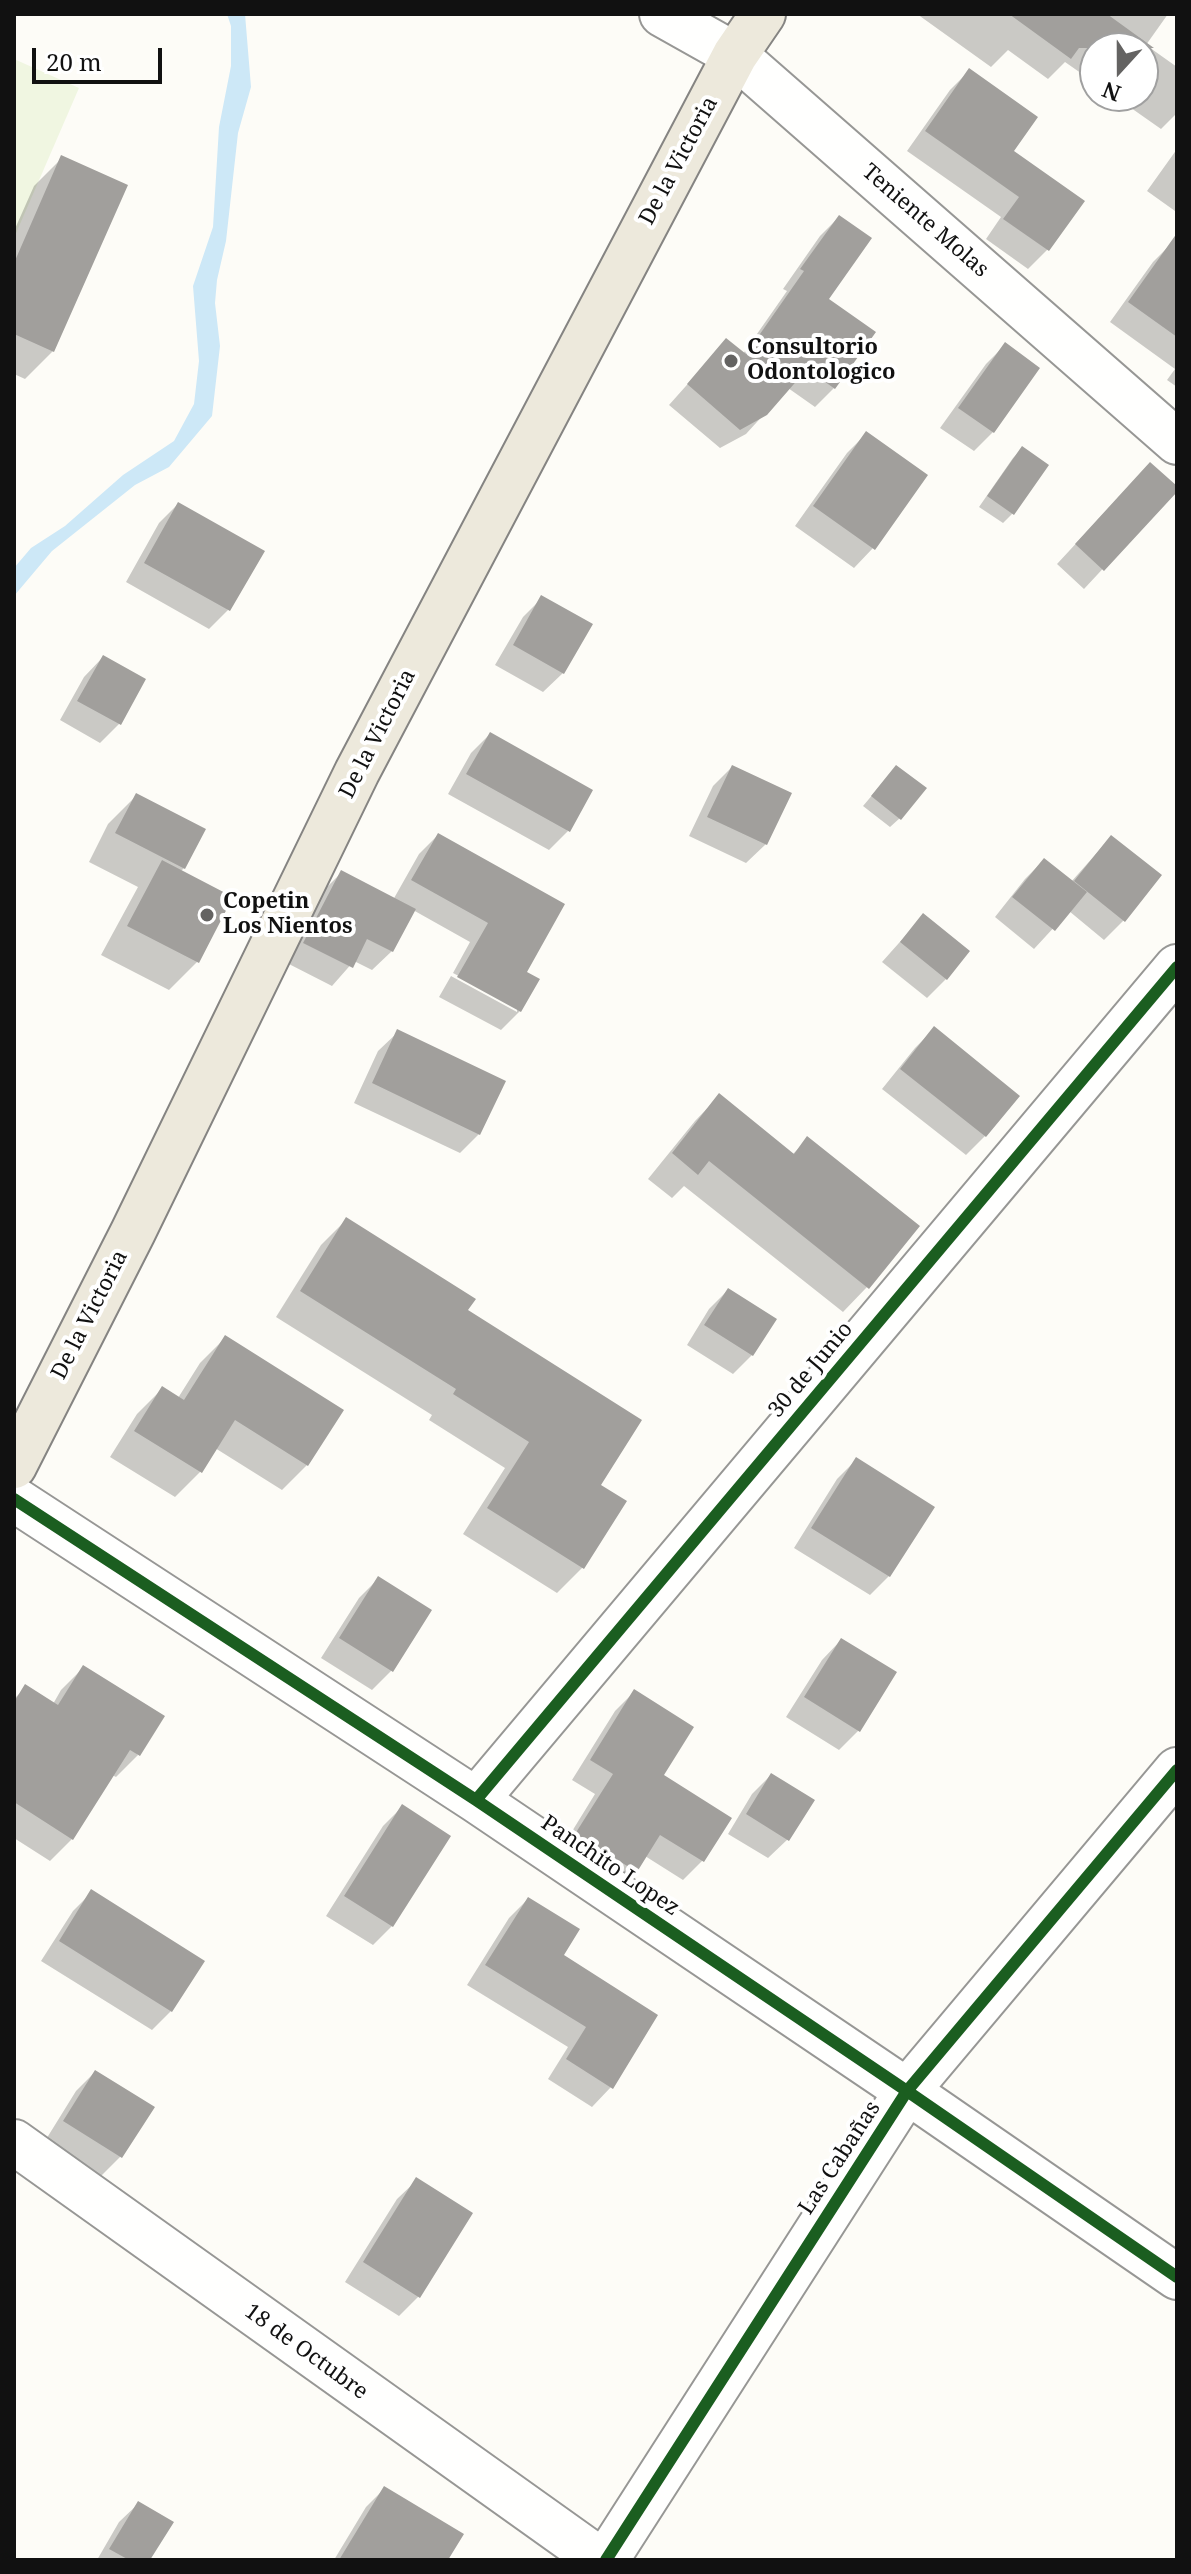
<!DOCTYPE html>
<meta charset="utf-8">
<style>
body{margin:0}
#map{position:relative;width:1191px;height:2574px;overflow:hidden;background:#fdfcf7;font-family:"Noto Serif",serif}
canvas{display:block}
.frame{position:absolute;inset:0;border:16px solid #111;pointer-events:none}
.north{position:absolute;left:1079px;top:32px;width:80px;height:80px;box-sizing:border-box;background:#fff;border:2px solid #a0a0a0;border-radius:50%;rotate:201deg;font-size:22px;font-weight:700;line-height:32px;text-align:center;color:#111}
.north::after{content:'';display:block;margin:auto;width:28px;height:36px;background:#646362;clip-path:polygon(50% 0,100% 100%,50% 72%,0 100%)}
.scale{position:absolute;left:32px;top:48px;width:130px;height:36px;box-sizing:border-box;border:4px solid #111;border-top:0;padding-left:10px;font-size:24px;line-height:28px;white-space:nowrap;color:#111;-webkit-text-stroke:6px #fff;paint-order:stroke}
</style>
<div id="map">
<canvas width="1191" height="2574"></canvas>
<div class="frame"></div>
<div class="north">N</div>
<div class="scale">20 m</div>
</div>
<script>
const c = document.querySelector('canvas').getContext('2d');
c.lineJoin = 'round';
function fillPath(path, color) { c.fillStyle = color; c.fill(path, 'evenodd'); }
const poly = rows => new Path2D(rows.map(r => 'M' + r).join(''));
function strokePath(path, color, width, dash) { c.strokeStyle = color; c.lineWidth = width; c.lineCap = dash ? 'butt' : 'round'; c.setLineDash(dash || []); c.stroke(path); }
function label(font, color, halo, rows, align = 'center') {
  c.font = font + ' "Noto Serif",serif'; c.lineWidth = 8; c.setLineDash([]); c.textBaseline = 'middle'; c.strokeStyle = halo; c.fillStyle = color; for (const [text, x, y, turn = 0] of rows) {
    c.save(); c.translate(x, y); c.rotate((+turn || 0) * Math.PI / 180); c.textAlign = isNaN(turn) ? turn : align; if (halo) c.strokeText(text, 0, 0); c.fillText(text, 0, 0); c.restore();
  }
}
fillPath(poly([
 [14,59,79,88,14,238]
]), '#f0f6e1');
fillPath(poly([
 [227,14,245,14,251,87,238,133,226,241,217,280,215,303,220,346,212,416,169,467,135,485,52,551,14,596,14,568,31,548,65,526,123,475,174,441,194,404,199,361,193,286,213,227,219,127,231,66,231,26]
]), '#cde8f7');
fillPath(poly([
 [917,14,1168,14,1146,45,1177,67,1177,113,1161,129,1114,96,1143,96,1143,48,1095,48,1095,83,1065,62,1048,79,1008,50,991,67],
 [969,71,1012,151,1082,201,1047,250,1028,269,986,239,1001,217,907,151,950,90],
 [1177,149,1177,210,1175,211,1147,191],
 [62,158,53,351,25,379,14,374,14,231,34,186],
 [839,217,826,300,834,388,815,407,788,388,746,434,720,448,669,405,726,341,743,354,787,291,783,289,820,236],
 [1172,243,1177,246,1177,387,1167,380,1175,369,1110,322,1153,262],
 [1005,345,993,432,974,451,940,428,986,364],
 [866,434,873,548,854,568,795,526,847,453],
 [1022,449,1046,466,1012,514,1003,523,979,507,1013,458],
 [1131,484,1177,489,1084,589,1057,564],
 [178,504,228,610,209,629,126,582,159,523],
 [542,598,563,673,543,692,495,665,523,617],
 [103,657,119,724,100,743,60,720,84,677],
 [490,734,568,831,549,850,448,794,471,753],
 [732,767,766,844,746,863,689,836,713,786],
 [896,767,900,818,890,827,863,806],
 [136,796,184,868,180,872,197,962,169,990,101,955,138,887,89,862,108,824],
 [438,835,524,973,520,1011,501,1030,439,997,451,976,517,1012,517,1007,453,973,470,942,413,910,392,951,372,970,354,961,332,986,285,962,322,892,341,873,393,900,419,854],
 [1111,837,1124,920,1104,940,1069,911,1034,949,995,917,1025,879,1044,860,1071,882],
 [923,916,946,979,927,998,882,962],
 [934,1029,985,1136,966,1155,882,1089,915,1048],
 [398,1032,479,1134,460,1153,354,1103,378,1051],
 [719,1096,792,1155,808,1139,867,1287,843,1312,684,1186,672,1198,648,1179,695,1121],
 [346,1220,466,1311,598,1485,583,1567,557,1593,463,1534,505,1468,429,1420,432,1415,276,1317,321,1245],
 [728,1290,752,1355,733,1374,687,1345,709,1309],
 [225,1338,307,1465,282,1490,215,1448,200,1472,175,1497,110,1457,137,1414,163,1388,178,1398,200,1363],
 [856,1460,889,1576,870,1595,794,1548,837,1479],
 [378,1579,429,1611,391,1671,372,1690,321,1658,359,1598],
 [841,1640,858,1731,839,1750,786,1717,822,1660],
 [83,1668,138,1755,116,1777,112,1775,72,1839,50,1861,14,1838,14,1699,26,1687,53,1704,61,1690],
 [634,1692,661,1775,729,1818,702,1861,683,1880,645,1856,635,1871,616,1890,558,1854,595,1794,572,1780,615,1711],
 [771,1775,788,1839,768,1858,728,1834,752,1794],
 [402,1807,392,1926,373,1945,326,1916,383,1826],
 [92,1892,171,2011,152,2030,41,1961,73,1911],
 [528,1899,561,1956,611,2087,592,2107,548,2079,568,2047,467,1985,509,1918],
 [95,2072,152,2108,120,2157,101,2176,45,2141,76,2091],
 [417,2180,471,2214,418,2297,399,2316,345,2282,397,2199],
 [384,2489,445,2560,334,2560,366,2507],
 [139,2503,148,2560,97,2560,119,2522]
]), '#0003');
fillPath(poly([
 [1009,14,1107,14,1154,48,1079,48,1071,59],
 [969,68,1038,117,1014,151,1085,201,1049,251,1003,219,1019,197,925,131],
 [61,155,128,185,54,352,14,334,14,263],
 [839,215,872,238,829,299,876,332,835,389,807,369,767,415,740,430,687,384,726,338,746,354,804,271,800,269],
 [1177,233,1177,337,1128,302],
 [1005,342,1040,368,994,433,958,408],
 [866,431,928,475,875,550,813,506],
 [1022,446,1049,465,1014,515,987,496],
 [1150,462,1177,486,1177,492,1104,571,1075,544],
 [178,502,265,551,230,611,144,563],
 [541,595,593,624,564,674,513,645],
 [103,655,146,679,121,725,77,701],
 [490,732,593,790,570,832,466,774],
 [732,765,792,793,767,845,707,817],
 [896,765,927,788,901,820,871,796],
 [136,793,206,829,185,869,115,833],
 [438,833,565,904,527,972,540,979,521,1012,457,977,488,923,411,880],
 [1111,835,1162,875,1125,922,1074,881],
 [1044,858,1087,892,1055,931,1012,897],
 [162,860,233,897,199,963,127,926],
 [341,870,416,909,393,952,367,939,353,968,303,943],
 [923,913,970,951,947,980,900,942],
 [934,1026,1020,1096,986,1137,900,1069],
 [397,1029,506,1081,480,1135,372,1083],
 [719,1093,794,1154,807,1136,920,1226,869,1289,709,1161,698,1175,672,1153],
 [346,1217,476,1299,468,1310,642,1420,601,1485,627,1501,584,1569,487,1508,529,1442,453,1394,456,1389,300,1291],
 [728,1288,777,1319,753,1356,704,1325],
 [225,1335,344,1410,308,1466,235,1420,202,1473,134,1431,162,1386,184,1400],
 [856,1457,935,1507,890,1577,811,1528],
 [378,1576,432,1610,393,1672,339,1638],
 [841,1638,897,1672,860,1732,804,1697],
 [83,1665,165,1716,140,1756,130,1750,73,1840,14,1802,14,1702,25,1684,58,1705],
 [634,1689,694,1727,664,1775,732,1818,704,1862,660,1835,637,1872,575,1834,613,1774,590,1760],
 [771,1773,815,1800,789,1841,746,1814],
 [402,1804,451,1836,393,1927,344,1896],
 [91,1889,205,1961,172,2012,59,1941],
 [528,1897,580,1929,564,1955,658,2015,613,2089,566,2059,586,2027,485,1965],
 [95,2070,155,2107,122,2158,63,2121],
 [416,2177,473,2213,420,2298,363,2262],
 [384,2486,464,2534,448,2560,339,2560],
 [138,2501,174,2522,150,2560,129,2560,109,2549]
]), '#a19f9c');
const minor = poly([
 [662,14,735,55,1177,442],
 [14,1499,476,1800,907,2091,1177,2277],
 [476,1800,1177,967],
 [14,2142,600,2560],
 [606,2560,907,2091,1177,1770]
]);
const major = poly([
 [14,1466,133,1232,357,772,735,55,763,14]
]);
strokePath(minor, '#979795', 48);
strokePath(major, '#858482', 48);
strokePath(minor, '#fffffe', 44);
strokePath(major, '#ede9dc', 44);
strokePath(poly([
 [14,1499,476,1800,907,2091,1177,2277],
 [476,1800,1177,967],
 [606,2560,907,2091,1177,1770]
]), '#1b5e20', 12);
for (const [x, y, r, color] of [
 [731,361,8,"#646362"],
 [207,915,8,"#646362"]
]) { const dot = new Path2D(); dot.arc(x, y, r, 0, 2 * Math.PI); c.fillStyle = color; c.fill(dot); strokePath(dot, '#fff', 3); }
label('22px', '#111', '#fff', [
 ["De la Victoria",679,161,-62],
 ["Teniente Molas",925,221,41],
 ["De la Victoria",378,734,-63],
 ["De la Victoria",90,1315,-63],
 ["30 de Junio",811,1370,-50],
 ["Panchito Lopez",610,1866,34],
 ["Las Cabañas",840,2158,-57],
 ["18 de Octubre",306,2352,36]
]);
label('bold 22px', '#111', '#fff', [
 ["Consultorio",747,348],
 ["Odontologico",747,373],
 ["Copetin",223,902],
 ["Los Nientos",223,927]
], 'left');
</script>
